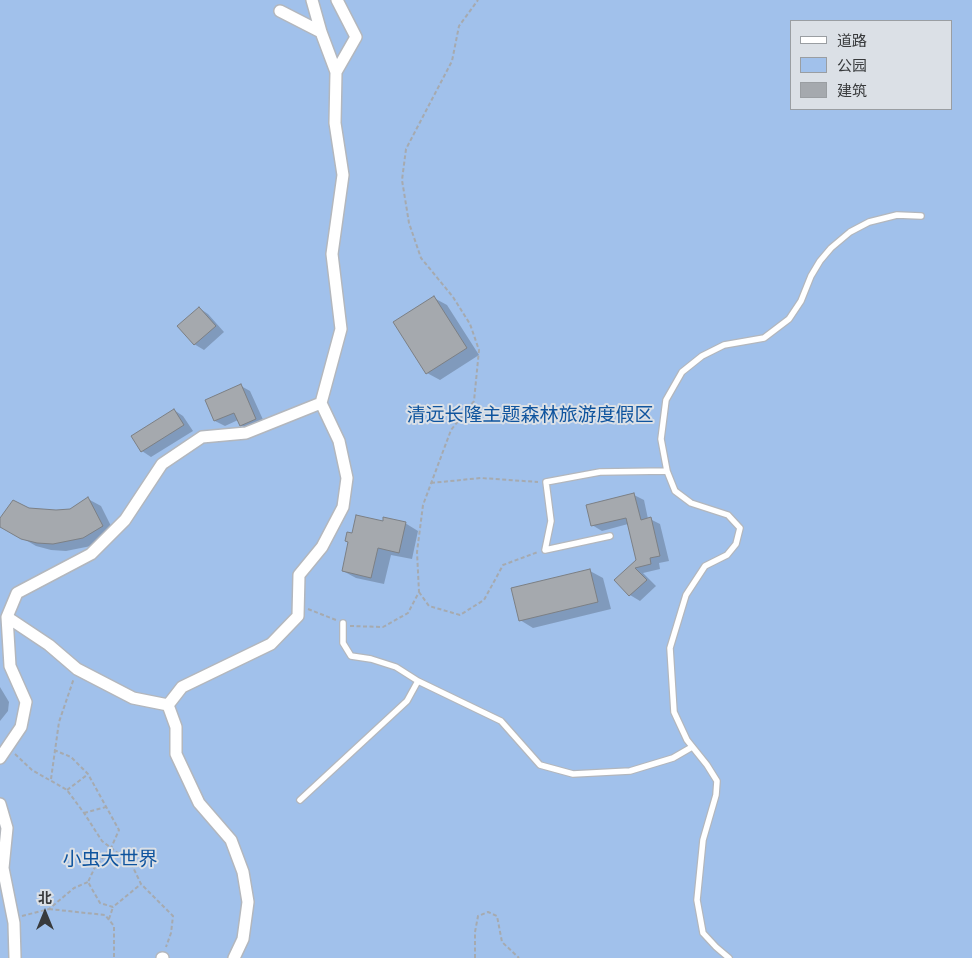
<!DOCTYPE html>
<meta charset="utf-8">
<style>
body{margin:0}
#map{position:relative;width:972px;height:958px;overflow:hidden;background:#dbe0e6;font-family:"Space Grotesk","Noto Sans SC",sans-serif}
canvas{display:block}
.legend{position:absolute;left:790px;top:20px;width:162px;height:90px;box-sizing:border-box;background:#dbe0e6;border:1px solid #9a9ea2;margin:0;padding:6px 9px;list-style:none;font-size:15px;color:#383a3c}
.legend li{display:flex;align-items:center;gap:10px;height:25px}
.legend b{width:25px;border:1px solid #9a9ea2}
.north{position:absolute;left:20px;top:888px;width:50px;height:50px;-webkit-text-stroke:4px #dbe0e6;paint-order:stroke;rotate:0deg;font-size:14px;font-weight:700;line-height:20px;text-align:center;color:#383a3c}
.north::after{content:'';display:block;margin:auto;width:18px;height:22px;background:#383a3c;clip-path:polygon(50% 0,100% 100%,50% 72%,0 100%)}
</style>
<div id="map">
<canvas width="972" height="958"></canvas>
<ul class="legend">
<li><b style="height:6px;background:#fff"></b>道路</li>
<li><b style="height:14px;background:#a1c1eb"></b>公园</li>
<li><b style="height:14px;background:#a5a9ae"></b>建筑</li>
</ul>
<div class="north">北</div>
</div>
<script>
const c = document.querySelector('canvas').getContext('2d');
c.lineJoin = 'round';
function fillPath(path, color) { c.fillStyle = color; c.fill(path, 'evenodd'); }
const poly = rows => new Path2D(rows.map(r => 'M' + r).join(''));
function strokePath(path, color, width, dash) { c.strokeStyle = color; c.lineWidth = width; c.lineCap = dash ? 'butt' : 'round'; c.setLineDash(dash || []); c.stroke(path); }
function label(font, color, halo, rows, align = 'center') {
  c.font = font + ' "Space Grotesk","Noto Sans SC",sans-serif'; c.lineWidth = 4; c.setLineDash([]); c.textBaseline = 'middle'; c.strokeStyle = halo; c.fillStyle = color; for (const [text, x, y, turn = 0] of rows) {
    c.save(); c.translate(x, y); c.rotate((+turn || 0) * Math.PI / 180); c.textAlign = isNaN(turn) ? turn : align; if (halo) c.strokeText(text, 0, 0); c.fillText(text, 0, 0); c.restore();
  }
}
fillPath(poly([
 [0,0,972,0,972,958,0,958],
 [791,21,951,21,951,109,791,109]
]), '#a1c1eb');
fillPath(poly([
 [434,298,447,305,479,355,440,380,427,373],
 [199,308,208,314,224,332,204,350,194,344],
 [241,386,250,391,265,424,250,431,241,425,238,420,225,426,215,421,207,401],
 [174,410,183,416,193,431,151,457,142,451],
 [634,495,644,500,648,519,650,519,660,524,669,561,659,563,660,569,643,573,656,586,640,601,630,595,616,581,637,561,628,524,602,531,592,525],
 [88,499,101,506,115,534,96,545,66,551,51,550,36,546,0,525,0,520,29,510,56,511,70,510],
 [384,522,405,523,418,531,412,559,391,555,384,584,356,578,343,571,353,535],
 [590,571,603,578,611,609,533,628,520,620],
 [0,687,9,702,8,711,0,721]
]), '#0003');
const building = poly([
 [434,296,467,348,426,374,393,322,434,296],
 [199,307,216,326,194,345,177,326,199,307],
 [241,384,256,419,240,426,234,413,214,421,205,400,241,384],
 [174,409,184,425,141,452,131,436,174,409],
 [634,493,641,520,651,517,660,556,650,558,651,564,635,568,647,580,629,596,614,580,636,560,626,518,591,526,586,505,634,493],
 [88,497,103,526,83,538,53,544,37,543,21,539,0,527,0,518,13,500,29,508,56,510,70,509,88,497],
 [356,515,383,521,383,517,406,522,399,553,378,548,371,578,342,571,348,542,345,541,347,532,352,533,356,515],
 [590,569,598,602,519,621,511,588,590,569]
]);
fillPath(building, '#a5a9ae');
strokePath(building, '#7c8085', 1);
const lane = poly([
 [610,536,545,550,551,521,546,482,600,472,667,471],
 [343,623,343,643,351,656,371,659,396,667,418,681],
 [300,800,407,701,418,681,501,721,540,765,573,774,630,771,673,758,692,747],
 [729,958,716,947,703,933,697,900,703,840,716,795,717,781,707,765,687,740,674,712,670,648,686,595,705,566,727,555,736,544,740,528,728,515,691,503,675,491,667,471,661,439,666,400,682,372,702,356,724,345,764,338,789,319,801,301,811,276,820,261,831,248,850,232,869,222,897,215,921,216]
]);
const street = poly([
 [280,11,321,32],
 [336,72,356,37,337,0],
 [7,617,49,645,77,669,133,698,168,705],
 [0,758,21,727,26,702,10,666,7,617,17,593,91,554,125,520,162,464,202,437,246,433,321,403,341,329,332,254,343,175,335,123,336,72,321,32,312,0],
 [0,804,7,828,3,868,14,923,15,958],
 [162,958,163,958],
 [234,958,243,939,248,902,243,872,231,840,199,803,176,754,176,727,168,705,182,687,271,644,298,616,299,575,322,547,343,507,347,478,339,441,321,403]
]);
strokePath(lane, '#b3b7bd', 8);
strokePath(street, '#b3b7bd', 14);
strokePath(poly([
 [431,483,481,478,538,482],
 [419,592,429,606,460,615,484,600,503,565,538,552],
 [308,609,336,620],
 [350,626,383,627,408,613,419,592,417,552,423,505,451,430,474,401,479,350,470,324,453,297,421,258,409,223,402,180,406,149,452,61,459,26,478,0],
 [54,750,71,757,88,774,119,830,111,848,95,867,88,882,100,903,113,907,141,884],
 [15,754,32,770,67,790,84,813,102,841,131,863,141,884,173,916,171,933,166,947],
 [51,779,59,722,74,678],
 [67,790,87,775],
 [84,813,106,807],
 [49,909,105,915,114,926,114,958],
 [22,916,49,909,74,888,88,882],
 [109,919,113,907],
 [475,958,475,932,478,916,488,912,497,916,502,942,519,958]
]), '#a6aaaf', 2, [4, 2.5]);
strokePath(lane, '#fff', 5.5);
strokePath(street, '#fff', 11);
label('19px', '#0f549e', '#dbe0e6', [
 ["清远长隆主题森林旅游度假区",530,416],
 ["小虫大世界",110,860]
]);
</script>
